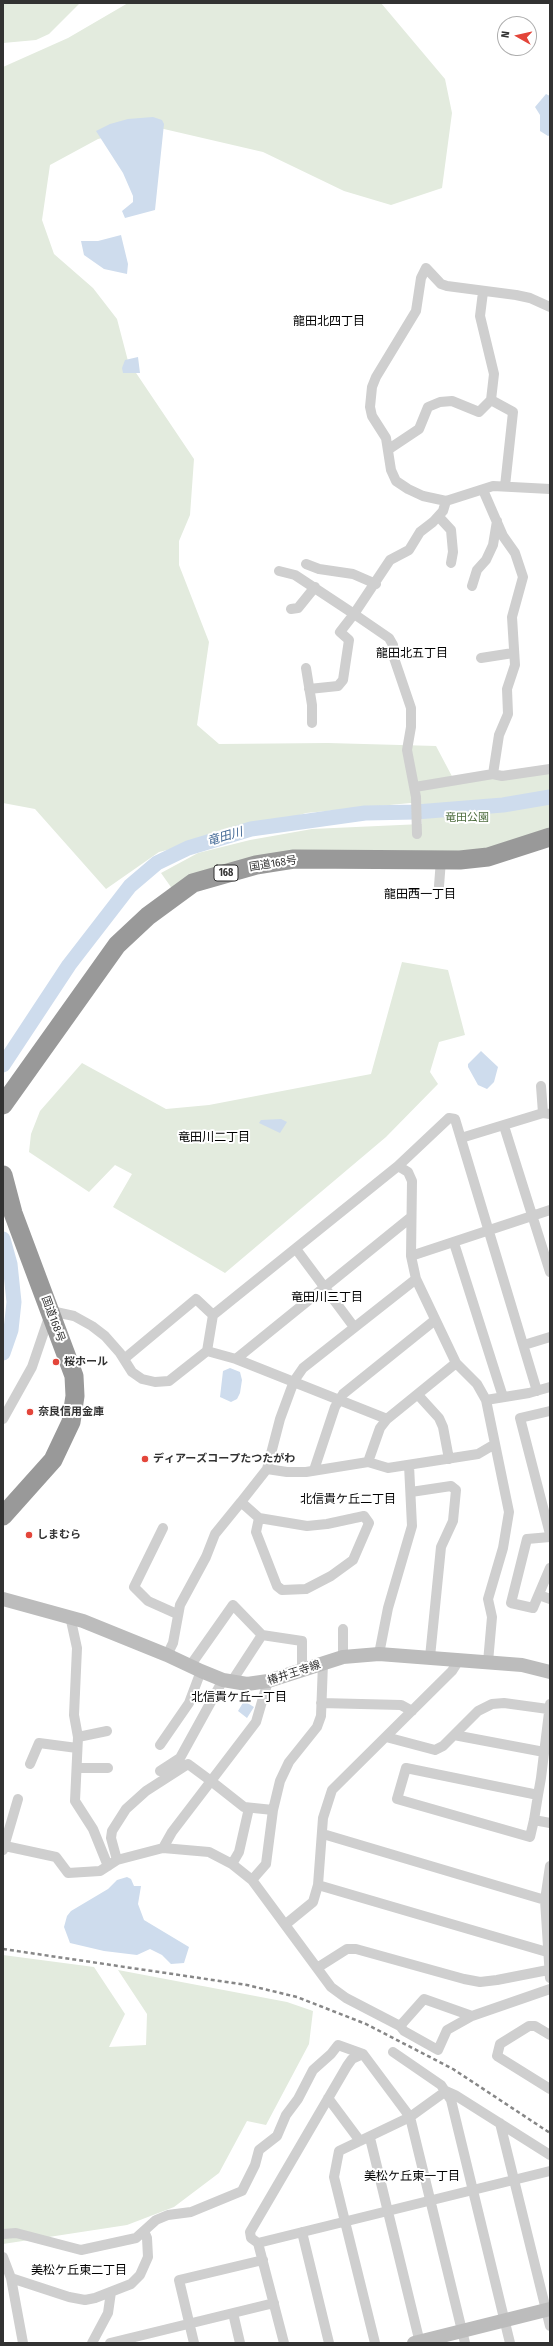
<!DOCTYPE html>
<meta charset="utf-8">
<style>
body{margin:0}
#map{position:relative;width:553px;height:2346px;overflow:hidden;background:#fff;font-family:"Fira Sans Condensed",sans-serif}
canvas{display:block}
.frame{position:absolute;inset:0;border:4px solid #323232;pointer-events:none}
.north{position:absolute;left:497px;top:16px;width:40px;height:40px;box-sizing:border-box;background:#fff;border:1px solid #adadad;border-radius:50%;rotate:278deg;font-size:11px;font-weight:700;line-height:16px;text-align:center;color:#323232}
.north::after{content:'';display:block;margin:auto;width:14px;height:18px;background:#e3453a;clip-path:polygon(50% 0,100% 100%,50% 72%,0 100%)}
</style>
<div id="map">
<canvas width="553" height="2346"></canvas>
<div class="frame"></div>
<div class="north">N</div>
</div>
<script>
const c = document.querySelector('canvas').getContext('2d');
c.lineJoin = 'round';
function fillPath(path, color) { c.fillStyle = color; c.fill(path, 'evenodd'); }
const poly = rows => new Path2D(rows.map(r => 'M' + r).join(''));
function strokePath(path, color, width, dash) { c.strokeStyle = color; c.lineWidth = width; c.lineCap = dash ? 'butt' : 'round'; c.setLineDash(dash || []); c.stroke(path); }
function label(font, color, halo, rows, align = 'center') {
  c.font = font + ' "Fira Sans Condensed","Noto Sans JP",sans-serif'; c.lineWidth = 4; c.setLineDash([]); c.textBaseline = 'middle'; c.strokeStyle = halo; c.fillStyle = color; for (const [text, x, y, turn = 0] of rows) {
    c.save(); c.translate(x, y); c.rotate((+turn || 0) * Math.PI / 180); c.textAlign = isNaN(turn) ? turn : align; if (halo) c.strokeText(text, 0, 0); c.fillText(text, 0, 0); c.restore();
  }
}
fillPath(poly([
 [3,3,80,3,49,34,36,40,3,43],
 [128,3,381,3,445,79,452,113,442,188,391,205,344,191,263,152,151,126,98,139,50,165,42,220,54,254,93,288,117,319,128,361,194,459,190,515,179,541,179,565,209,642,197,725,219,744,328,743,436,746,455,782,550,773,550,831,471,855,312,854,173,890,161,873,198,853,250,840,312,829,422,824,421,802,306,813,272,824,159,852,106,889,35,809,3,803,3,67,68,38],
 [402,962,448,970,465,1035,439,1042,430,1072,438,1084,386,1137,225,1273,113,1207,132,1174,115,1165,89,1192,29,1152,31,1134,40,1111,82,1063,166,1109,209,1105,371,1074],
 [3,1955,94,1967,125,2014,109,2047,146,2045,147,2014,118,1970,287,2002,313,2011,309,2044,266,2125,247,2121,219,2173,174,2207,127,2225,3,2244]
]), '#e3ebde');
fillPath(poly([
 [546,94,550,96,550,135,548,136,540,131,540,115,535,107],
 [153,117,162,120,164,124,155,210,125,218,122,211,133,202,133,196,123,173,96,131,110,124,128,119],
 [121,235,128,264,127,274,104,269,84,255,81,241,98,241],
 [138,357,140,373,123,373,122,368,125,360],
 [481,1051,498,1067,494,1082,487,1089,478,1085,468,1067,468,1064],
 [281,1119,287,1122,280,1133,259,1123,261,1120],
 [230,1368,240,1372,242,1380,240,1393,237,1399,231,1402,220,1397,223,1371],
 [244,1701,254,1707,247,1718,238,1711],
 [127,1877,131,1879,134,1886,141,1886,138,1904,144,1920,189,1947,184,1963,171,1964,162,1955,150,1949,137,1955,104,1951,70,1943,64,1927,67,1916,71,1911,108,1889,117,1880]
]), '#cedced');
strokePath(poly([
 [3,1065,69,965,130,886,157,863,188,848,251,829,365,813,416,812,503,805,550,797],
 [3,1239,10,1264,14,1302,11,1330,3,1353]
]), '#cedced', 15);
strokePath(poly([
 [483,292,480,316,494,374,491,400,513,412,505,486],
 [550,307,530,298,516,295,447,286,441,284,426,268,421,278,416,311,376,377,372,387,370,407,372,416,386,438,391,470,396,481,408,489,423,496,446,501,493,486,550,489],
 [389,449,419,429,428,407,440,402,452,401,479,412,491,400],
 [483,490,503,536,515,553,523,577,512,617,515,665,507,689,508,714,499,735,493,774],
 [439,517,451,530,453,552,451,563],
 [306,564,319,569,353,574,376,584],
 [279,571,295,575,354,614,340,632,349,640,343,680,338,686,309,689],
 [472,586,477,570,486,560,493,545,497,521],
 [291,609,298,608,315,587],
 [481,658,513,653],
 [306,668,312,705,312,723],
 [415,787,493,774,502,776,550,769],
 [417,834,416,797,407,750,411,727,411,708,394,658,393,645,389,638,354,614,390,560,409,550,420,532,433,522,443,511,446,501],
 [439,886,441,860],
 [541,1086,543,1113],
 [504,1126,550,1272],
 [461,1138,543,1113,550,1114],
 [398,1166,408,1172,412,1181,411,1256,416,1279,456,1363,477,1384,486,1400,509,1512,503,1548,488,1599,492,1617,488,1662],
 [454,1243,503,1397],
 [296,1249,354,1327],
 [411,1256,550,1210],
 [524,1345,550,1337],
 [207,1351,213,1315,398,1166,449,1118,455,1119,537,1391],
 [124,1359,196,1299,213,1315],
 [236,1359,410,1218],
 [419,1396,439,1418,443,1427,449,1459],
 [486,1400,529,1393,550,1387],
 [550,1411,520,1418,550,1534],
 [3,1419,32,1367,51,1311,74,1316,92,1326,105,1336,120,1353,132,1372,142,1379,155,1382,169,1381,207,1351,236,1359,387,1419,456,1363],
 [368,1462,380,1428,387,1419],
 [267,1469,287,1472,306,1472,368,1462,388,1468,478,1454,495,1444],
 [314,1470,335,1407,343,1394,435,1320],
 [411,1492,451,1486,456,1490,453,1521,441,1547,430,1657],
 [364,1516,369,1523,353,1560,331,1576,306,1589,282,1590,277,1586,256,1532,259,1518,307,1526,327,1524,364,1516],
 [259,1518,241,1502,267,1469,280,1419,294,1381,303,1368,416,1279],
 [163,1528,134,1587,148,1601,177,1614],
 [550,1537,527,1539,511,1603,533,1608,550,1568],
 [539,1595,550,1599],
 [70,1616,77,1648,74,1715,78,1737,75,1801,93,1829,108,1866],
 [262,1635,302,1641,302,1671],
 [379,1654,388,1608,412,1526,409,1465],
 [167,1655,173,1643,180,1605,206,1557,215,1534,241,1502],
 [343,1657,343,1629],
 [190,1666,233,1605,262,1635,232,1681],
 [321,1703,401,1705,412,1711],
 [454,1735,544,1752],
 [78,1737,107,1731],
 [386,1737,435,1750,443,1746,478,1711,492,1704,504,1703,548,1709],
 [160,1745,189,1703,201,1671],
 [30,1764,39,1743,77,1748],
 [77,1768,108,1768],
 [160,1771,180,1758,223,1680],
 [538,1795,406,1768,397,1799,530,1837,534,1820,538,1795,541,1778,550,1704],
 [534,1820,550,1823],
 [323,1834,545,1900],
 [5,1846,56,1857,68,1873,100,1871,117,1860,163,1848,209,1852,232,1864,252,1880,331,1987,346,1998,400,2026,424,1999,472,2016,550,1989],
 [163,1848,172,1832,211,1781,244,1807,273,1810],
 [3,1850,18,1799],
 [117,1860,111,1838,112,1831,126,1809,146,1791,188,1764,211,1781,256,1722,268,1681],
 [232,1864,239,1852,249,1808],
 [550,1866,545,1900,550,1978],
 [252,1880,266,1864,273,1810,280,1781,289,1762,317,1727,321,1716,323,1663],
 [318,1885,547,1952],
 [286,1924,313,1902,318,1885,323,1818,332,1790,452,1671,459,1660],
 [317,1968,347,1949,356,1949,464,1979,480,1982,497,1980,548,1970],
 [400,2026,404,2031,438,2050,447,2030,472,2016],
 [550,2035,535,2026,529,2026,500,2044,497,2056,550,2089],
 [393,2052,441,2085,451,2100,510,2343],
 [328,2098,360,2141],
 [500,2123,550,2326],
 [370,2138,420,2343],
 [302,2232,329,2343],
 [3,2234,16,2233,81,2250,136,2238,156,2220,168,2215,191,2212,242,2191,255,2165,259,2150,277,2136,286,2115,298,2099,313,2070,331,2054,338,2045,363,2054,410,2117,465,2343],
 [258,2243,550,2171],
 [3,2257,11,2278,23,2343],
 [11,2278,69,2297,85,2300,95,2298,131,2284,140,2275,148,2257,147,2238,144,2231],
 [233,2313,240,2343],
 [92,2343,108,2313,111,2292],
 [110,2343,274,2303],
 [194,2343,179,2280,263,2260],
 [284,2343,258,2243,251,2238,250,2232,347,2066,352,2059,363,2054],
 [375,2343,334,2177,339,2151,410,2117,446,2091,455,2095,550,2155]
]), '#cfcfcf', 10);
strokePath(poly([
 [3,1599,83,1621,167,1655,201,1671,223,1680,247,1684,268,1681,343,1657,379,1654,522,1665,550,1672],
 [414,2343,550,2309]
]), '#bcbcbc', 14);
strokePath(poly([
 [3,1105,117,945,148,916,193,883,256,865,294,859,460,860,488,857,550,837],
 [3,1175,13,1213,74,1376,75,1396,71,1422,53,1460,3,1516]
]), '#999', 19);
strokePath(poly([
 [3,1949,247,1985,297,1997,366,2024,453,2069,550,2133]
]), '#878787', 2.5, [4, 3]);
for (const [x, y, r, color] of [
 [56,1362,4,"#e3453a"],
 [30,1412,4,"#e3453a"],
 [145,1459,4,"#e3453a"],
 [29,1535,4,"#e3453a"]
]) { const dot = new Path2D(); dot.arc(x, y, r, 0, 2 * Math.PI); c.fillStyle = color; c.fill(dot); strokePath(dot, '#fff', 1.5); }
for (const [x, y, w] of [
 [226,873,24]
]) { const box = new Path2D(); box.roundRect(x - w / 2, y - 8, w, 16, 3); c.fillStyle = '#fff'; c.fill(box); strokePath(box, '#323232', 1); }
label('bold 10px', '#323232', null, [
 ["168",226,873]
]);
label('11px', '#4e6d3f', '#fff', [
 ["竜田公園",467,818]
]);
label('11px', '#323232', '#fff', [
 ["国道168号",273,864,-9],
 ["国道168号",53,1319,70],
 ["椿井王寺線",294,1673,-18]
]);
label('bold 11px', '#323232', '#fff', [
 ["桜ホール",64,1362],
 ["奈良信用金庫",38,1412],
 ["ディアーズコープたつたがわ",153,1459],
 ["しまむら",37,1535]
], 'left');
label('12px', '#000', '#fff', [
 ["龍田北四丁目",329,322],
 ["龍田北五丁目",412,654],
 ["龍田西一丁目",420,895],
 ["竜田川二丁目",214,1138],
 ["竜田川三丁目",327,1298],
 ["北信貴ケ丘二丁目",348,1500],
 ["北信貴ケ丘一丁目",239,1698],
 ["美松ケ丘東一丁目",412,2177],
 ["美松ケ丘東二丁目",79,2271]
]);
label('italic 12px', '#406794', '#fff', [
 ["竜田川",225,837,-16]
]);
</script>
